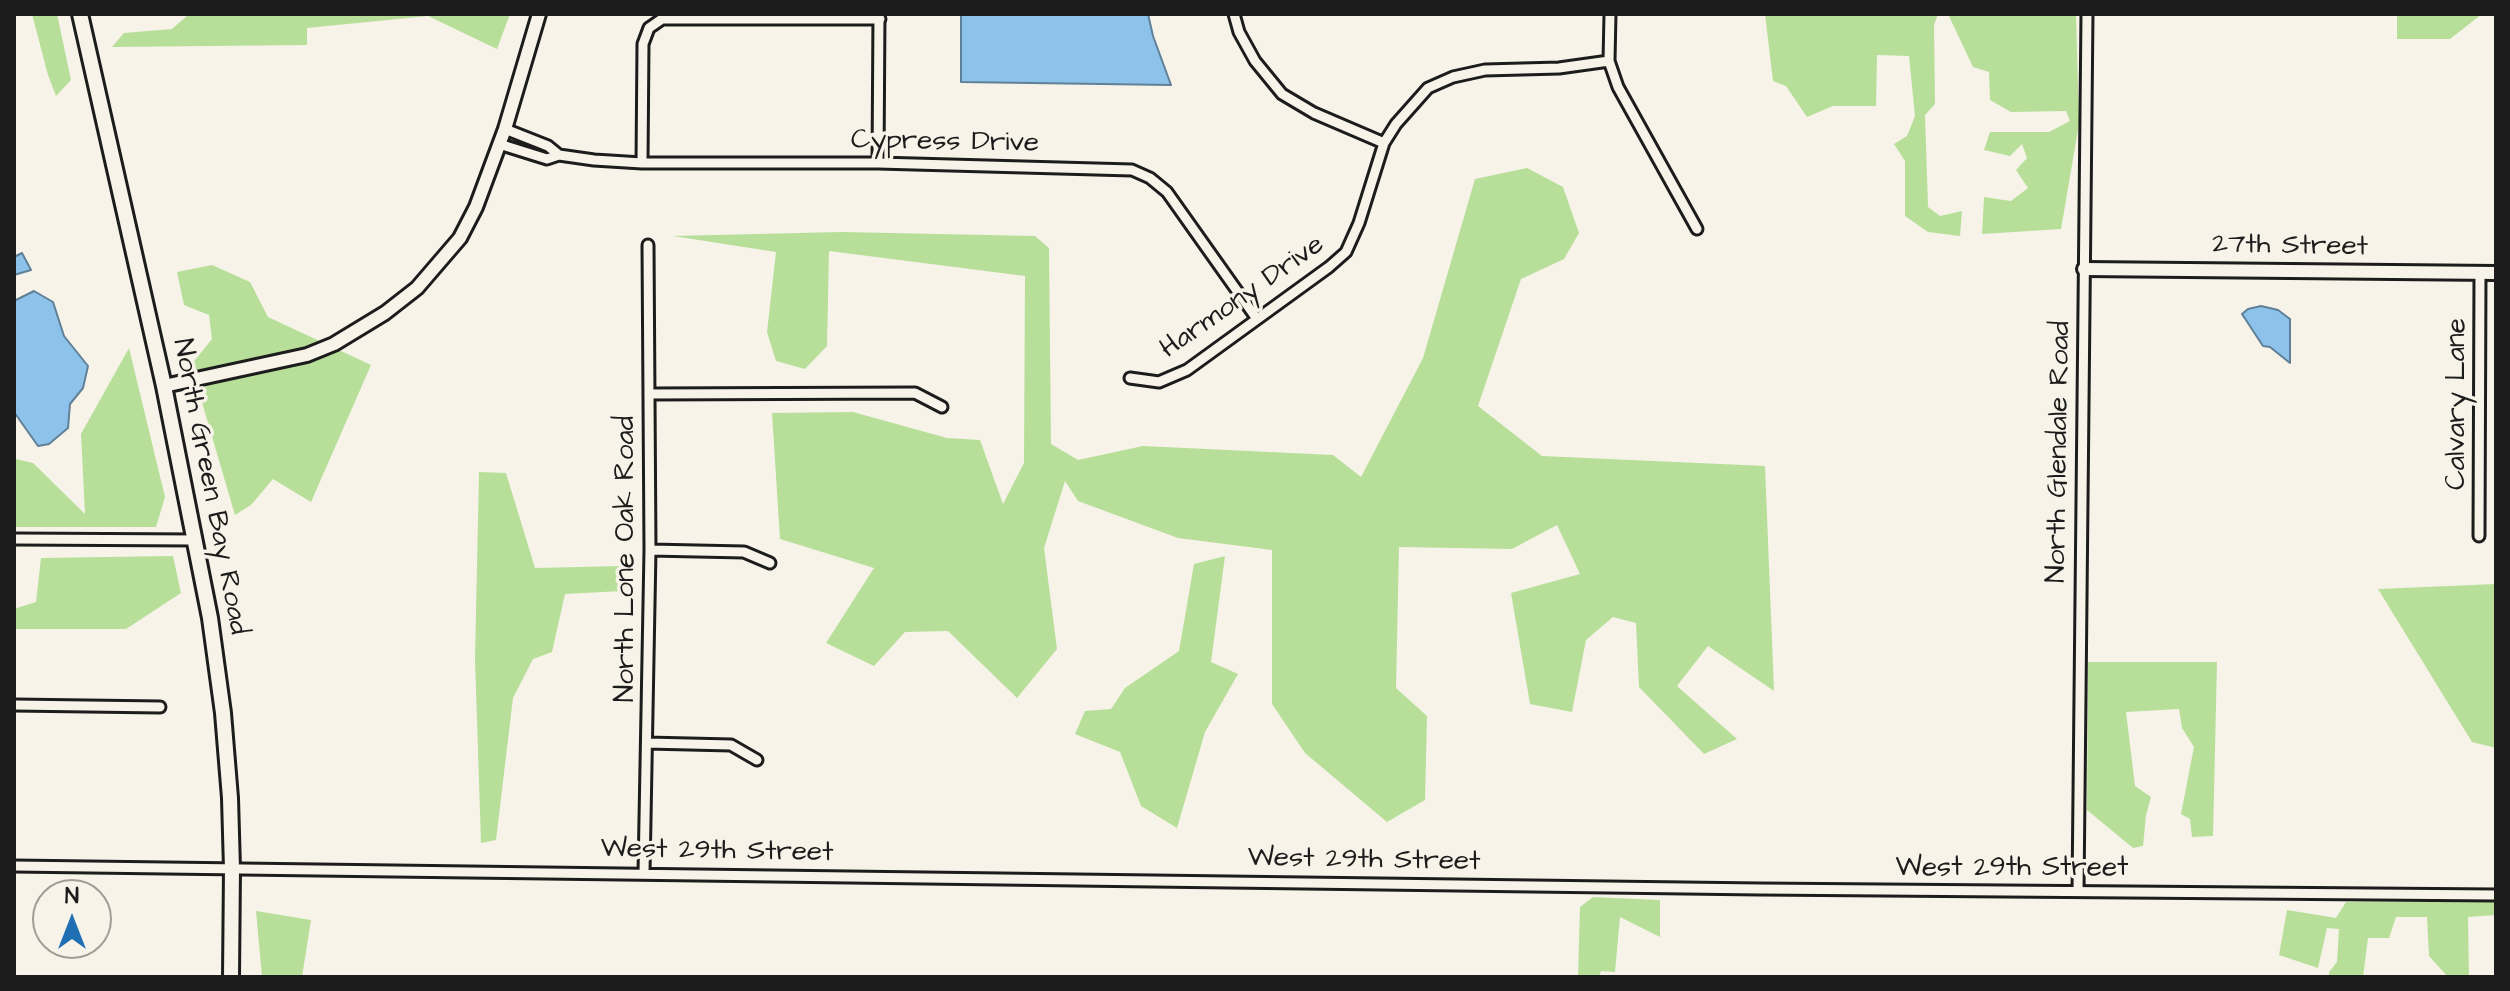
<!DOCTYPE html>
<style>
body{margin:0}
#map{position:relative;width:2510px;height:991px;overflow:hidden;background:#f7f3e8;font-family:"Architects Daughter",sans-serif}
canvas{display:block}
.frame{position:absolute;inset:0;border:16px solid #1c1c1c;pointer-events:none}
.north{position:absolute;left:32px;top:879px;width:80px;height:80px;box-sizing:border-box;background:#f7f3e8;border:2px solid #9f9d96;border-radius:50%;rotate:0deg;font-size:22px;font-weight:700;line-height:32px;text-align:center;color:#1c1c1c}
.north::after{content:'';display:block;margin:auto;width:28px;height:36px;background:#1f6fb2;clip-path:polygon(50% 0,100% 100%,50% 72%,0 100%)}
</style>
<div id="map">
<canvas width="2510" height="991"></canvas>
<div class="frame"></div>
<div class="north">N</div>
</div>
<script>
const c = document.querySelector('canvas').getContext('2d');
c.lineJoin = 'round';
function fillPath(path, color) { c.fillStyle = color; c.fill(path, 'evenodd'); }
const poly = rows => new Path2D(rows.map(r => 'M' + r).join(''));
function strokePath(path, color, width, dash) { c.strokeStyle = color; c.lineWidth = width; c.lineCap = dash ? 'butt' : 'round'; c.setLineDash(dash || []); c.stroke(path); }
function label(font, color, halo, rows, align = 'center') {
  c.font = font + ' "Architects Daughter",sans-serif'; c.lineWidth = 7; c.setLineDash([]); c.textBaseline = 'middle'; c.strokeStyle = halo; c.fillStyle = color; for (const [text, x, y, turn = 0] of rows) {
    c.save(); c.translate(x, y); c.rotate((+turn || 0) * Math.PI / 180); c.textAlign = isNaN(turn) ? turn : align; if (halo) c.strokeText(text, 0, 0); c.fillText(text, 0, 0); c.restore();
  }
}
fillPath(poly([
 [32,14,57,14,71,80,56,96,48,75],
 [189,14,510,14,497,49,428,16,307,28,307,45,112,47,124,33,172,29],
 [1765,14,1938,14,1934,25,1935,104,1925,115,1928,207,1940,216,1962,211,1960,236,1928,232,1905,216,1905,161,1894,144,1907,136,1915,116,1909,56,1877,55,1876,106,1833,106,1807,117,1786,86,1773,81],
 [1948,14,2076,14,2079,124,2061,229,1982,234,1984,197,2011,201,2028,188,2016,170,2027,158,2022,144,2010,156,1984,150,1990,132,2049,132,2070,121,2066,111,2011,112,1990,100,1989,72,1973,67],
 [2397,14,2482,14,2450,39,2397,39],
 [1527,168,1563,187,1579,233,1564,259,1521,279,1478,406,1542,456,1765,466,1774,691,1708,646,1677,686,1737,739,1704,754,1639,687,1636,623,1613,617,1586,640,1572,712,1530,704,1511,593,1580,574,1557,525,1512,549,1399,547,1396,688,1427,716,1425,800,1387,822,1305,753,1272,704,1272,550,1178,538,1078,501,1065,481,1044,548,1057,649,1017,698,948,631,905,632,874,666,826,643,874,568,780,539,772,413,853,412,947,438,980,440,1003,504,1024,463,1025,276,829,251,827,346,805,369,776,361,767,332,776,252,673,236,841,232,1035,236,1049,248,1051,444,1078,460,1143,446,1333,455,1361,477,1423,358,1475,179],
 [212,265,250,282,268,317,371,365,311,502,273,479,251,505,235,515,191,365,212,339,209,315,184,305,177,272],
 [129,348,165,497,156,527,16,527,16,459,33,463,85,514,81,434],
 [479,472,506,473,535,568,620,566,622,591,565,594,552,652,533,659,513,698,496,840,481,843,475,659],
 [173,556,181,593,126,629,14,629,14,609,36,602,41,558],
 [1225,556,1211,662,1238,674,1205,732,1177,828,1141,806,1120,752,1075,734,1085,711,1111,709,1125,688,1179,651,1194,564],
 [2496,584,2496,748,2472,742,2378,589],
 [2088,662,2217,662,2213,836,2192,837,2190,819,2181,814,2194,747,2182,728,2179,709,2126,712,2135,786,2151,797,2146,815,2143,846,2133,848,2087,810],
 [1593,897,1660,900,1660,937,1620,917,1615,972,1601,971,1599,977,1578,977,1580,907],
 [2496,901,2496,915,2468,917,2469,977,2448,977,2429,956,2427,917,2396,917,2389,938,2368,938,2363,977,2329,977,2329,972,2337,962,2339,929,2327,928,2318,968,2279,955,2287,910,2336,918,2346,902],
 [256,911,311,920,302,977,262,977]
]), '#b7df9a');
const water = poly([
 [961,14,1148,14,1153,36,1171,85,961,82,961,14],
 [22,253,31,270,14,275,14,257,22,253],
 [34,291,53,302,64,336,88,366,83,388,70,404,68,428,49,444,38,446,14,412,14,301,34,291],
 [2261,306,2278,310,2290,319,2290,363,2270,347,2263,346,2242,314,2248,309,2261,306]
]);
fillPath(water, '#8dc3eb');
strokePath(water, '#608098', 2);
const minor = poly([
 [1234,14,1239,32,1255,61,1282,94,1314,113,1384,143],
 [1610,14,1609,61,1618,87,1697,229],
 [505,129,548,146,559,155,594,160,642,163,878,163,1132,170,1150,178,1167,192,1257,319],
 [499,144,547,159,559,155],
 [642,163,643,44,649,28,662,19,880,19],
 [878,163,879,14],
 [1130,378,1159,382,1187,370,1329,267,1346,252,1359,223,1384,143,1396,124,1428,88,1453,77,1485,70,1559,68,1609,61],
 [650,394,915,393,942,407],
 [2479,536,2480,273],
 [14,539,196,540],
 [650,550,744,552,770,563],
 [14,705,160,707],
 [647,743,731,745,757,760],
 [14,866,1760,889,2496,895],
 [644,873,650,550,648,245],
 [2078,891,2087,14]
]);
const tertiary = poly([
 [2084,269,2496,273],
 [164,386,307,355,334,344,385,313,417,288,460,238,476,207,505,129,539,14]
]);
const primary = poly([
 [80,14,164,386,210,618,223,713,230,798,232,869,231,977]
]);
strokePath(minor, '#1c1c1c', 15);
strokePath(tertiary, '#1c1c1c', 18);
strokePath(primary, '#1c1c1c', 20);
strokePath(minor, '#f7f3e8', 9);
strokePath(tertiary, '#f7f3e8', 12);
strokePath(primary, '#f7f3e8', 14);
label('28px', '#1c1c1c', '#f7f3e8', [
 ["Cypress Drive",945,143,1],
 ["27th Street",2290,247,1],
 ["Harmony Drive",1243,298,-35],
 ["Calvary Lane",2458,404,-90],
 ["North Glendale Road",2060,452,-89],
 ["North Green Bay Road",209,487,79],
 ["North Lone Oak Road",627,559,-90],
 ["West 29th Street",717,852,1],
 ["West 29th Street",1364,861,1],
 ["West 29th Street",2012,869]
]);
</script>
